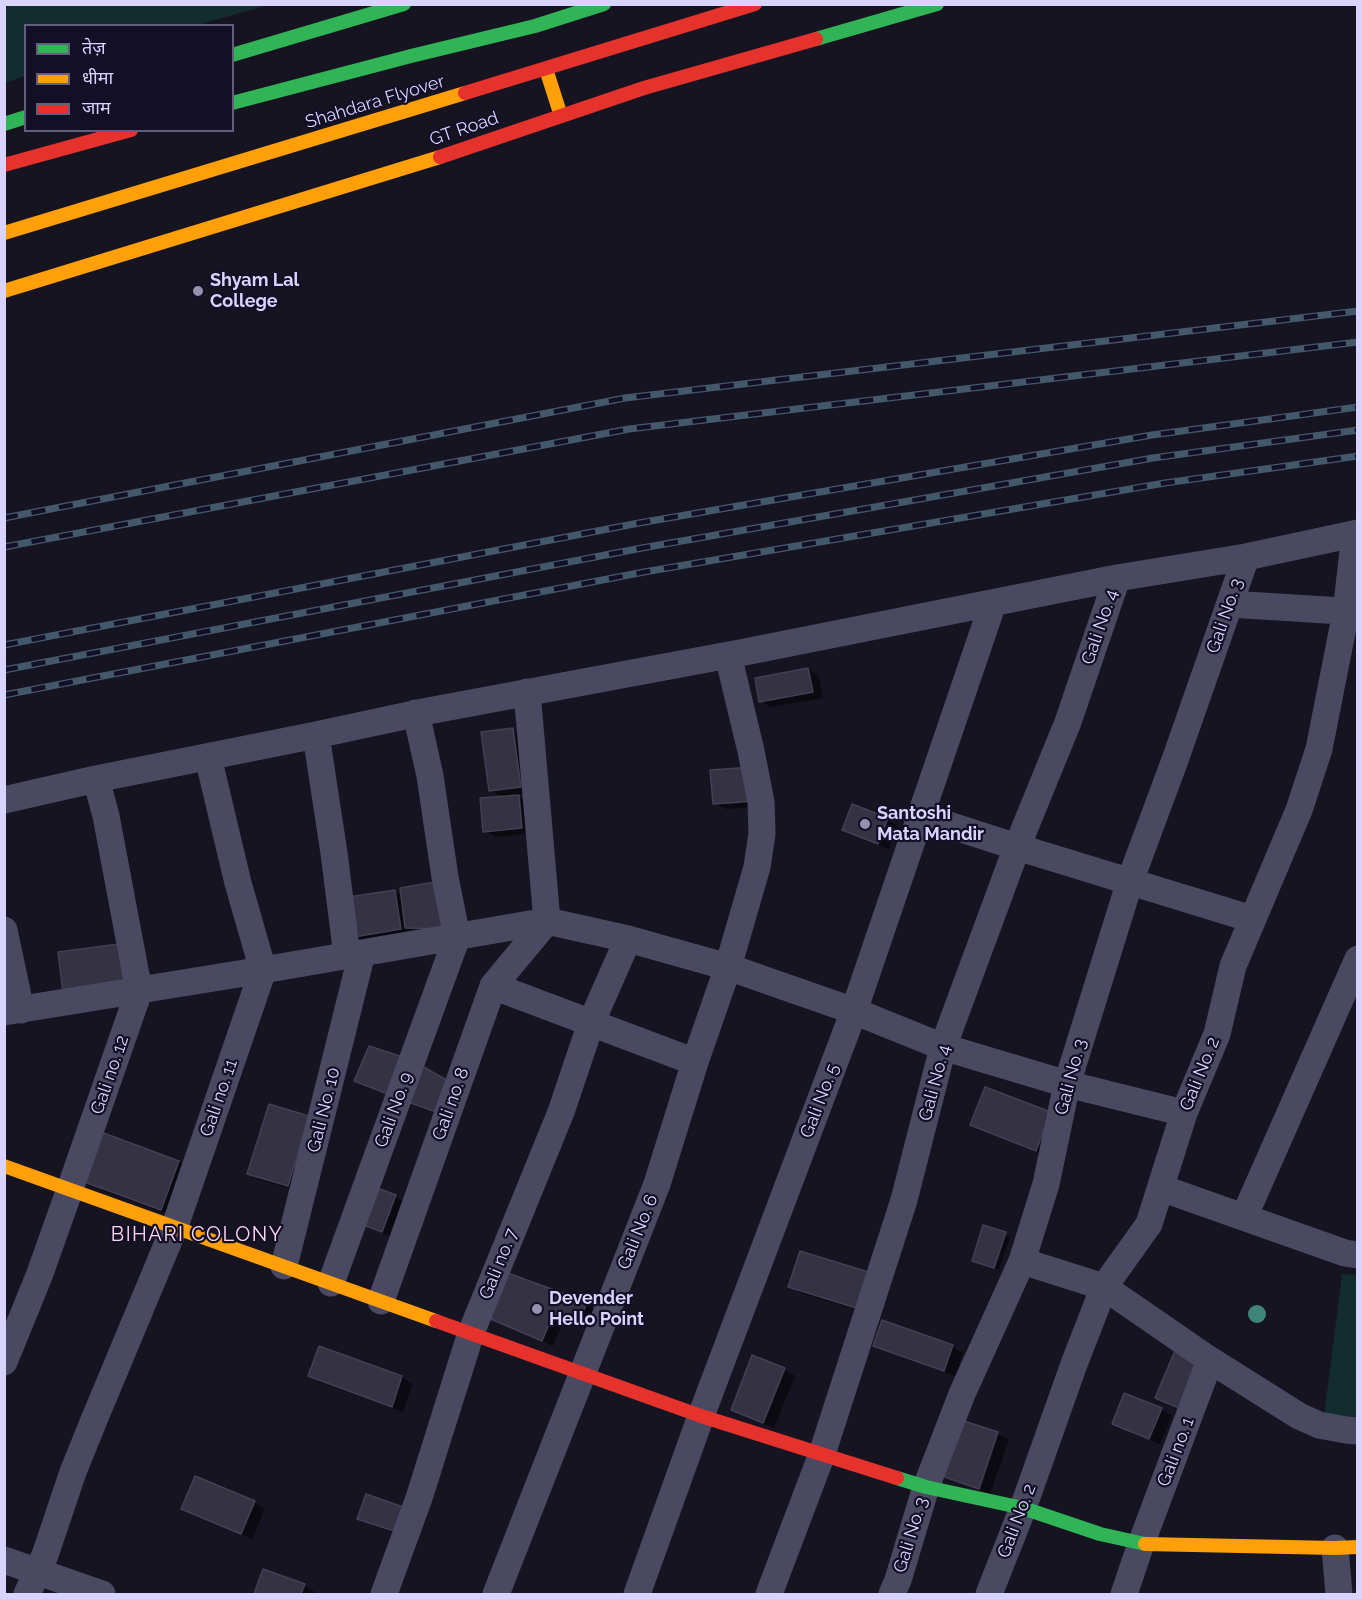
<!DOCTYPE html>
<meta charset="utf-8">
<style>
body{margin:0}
#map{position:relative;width:1362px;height:1599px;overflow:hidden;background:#161421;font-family:Raleway,"Noto Sans Devanagari",sans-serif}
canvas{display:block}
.frame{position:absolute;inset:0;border:6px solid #d9d4ff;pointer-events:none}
.legend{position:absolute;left:24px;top:24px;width:210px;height:108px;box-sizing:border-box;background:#130f26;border:2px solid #625e7d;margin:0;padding:8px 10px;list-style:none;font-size:18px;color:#d9d4ff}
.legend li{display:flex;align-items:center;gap:12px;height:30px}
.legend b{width:30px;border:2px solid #625e7d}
</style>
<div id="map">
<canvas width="1362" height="1599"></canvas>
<div class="frame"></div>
<ul class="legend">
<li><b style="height:8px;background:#30b455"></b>तेज़</li>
<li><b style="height:8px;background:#ff9f0a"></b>धीमा</li>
<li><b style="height:8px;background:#e5322d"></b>जाम</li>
</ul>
</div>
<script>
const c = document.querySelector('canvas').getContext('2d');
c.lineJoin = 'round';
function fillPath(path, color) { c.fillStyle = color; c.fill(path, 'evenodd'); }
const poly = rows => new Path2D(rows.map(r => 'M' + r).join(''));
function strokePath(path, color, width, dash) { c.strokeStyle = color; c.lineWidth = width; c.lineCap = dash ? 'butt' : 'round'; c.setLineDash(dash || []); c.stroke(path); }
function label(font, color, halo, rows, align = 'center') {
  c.font = font + ' Raleway,sans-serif'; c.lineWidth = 4.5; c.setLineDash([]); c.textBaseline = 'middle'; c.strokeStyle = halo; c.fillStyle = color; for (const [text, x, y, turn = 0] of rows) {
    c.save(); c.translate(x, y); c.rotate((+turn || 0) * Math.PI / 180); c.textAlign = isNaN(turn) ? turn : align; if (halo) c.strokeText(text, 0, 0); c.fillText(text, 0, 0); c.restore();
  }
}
fillPath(poly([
 [5,4,268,4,268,5,197,25,26,26,25,76,5,83],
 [1342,1274,1357,1275,1357,1417,1324,1416]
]), '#132c2d');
fillPath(poly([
 [808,669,819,676,823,698,771,707,760,701],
 [512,730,523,736,531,793,516,795,529,803,532,833,496,837,485,831,503,798,490,790],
 [712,772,766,806,726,809,715,803],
 [853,806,888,820,898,826,889,849,855,836,844,830],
 [395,891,402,896,459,934,417,934,410,930,411,935,366,943,355,937],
 [370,1048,450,1118,415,1106,405,1100,405,1101,367,1087,356,1081],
 [1051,1113,1047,1156,982,1131,972,1125],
 [309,1118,299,1191,260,1180,249,1173],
 [102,1134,179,1162,195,1172,178,1218,101,1190],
 [365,1185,396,1197,406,1203,393,1237,362,1225],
 [984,1227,1010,1237,999,1270,973,1261],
 [801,1253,877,1316,801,1293,790,1287],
 [586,1304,597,1310,589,1330,564,1320,553,1346,498,1323,488,1317],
 [875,1345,952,1346,963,1353,955,1376,886,1351],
 [320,1348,402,1377,413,1384,403,1412,320,1382,309,1375],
 [784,1369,795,1376,774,1428,743,1416],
 [1161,1409,1172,1416,1160,1444,1124,1429,1114,1423],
 [962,1422,998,1434,1009,1440,990,1494,943,1475],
 [367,1496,408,1538,370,1524,359,1518],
 [254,1502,265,1509,252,1539,194,1514],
 [264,1571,305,1586,315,1592,314,1594,255,1594]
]), '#0007');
const building = poly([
 [808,668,813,692,759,702,755,678,808,668],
 [513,728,521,787,489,791,481,732,513,728],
 [753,767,756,801,713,804,710,770,753,767],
 [519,795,522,828,483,832,480,798,519,795],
 [852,804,888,818,878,844,842,830,852,804],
 [440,881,449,929,405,928,400,888,440,881],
 [395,890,401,929,354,937,348,897,395,890],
 [119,944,124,985,63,993,58,952,119,944],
 [369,1046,406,1058,393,1096,354,1081,369,1046],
 [415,1062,450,1082,439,1113,402,1100,415,1062],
 [985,1087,1051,1112,1036,1151,970,1125,985,1087],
 [269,1104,309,1116,288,1186,247,1174,269,1104],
 [101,1132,179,1161,161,1210,82,1181,101,1132],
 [364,1183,396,1195,382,1232,350,1220,364,1183],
 [983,1225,1006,1232,994,1268,972,1261,983,1225],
 [800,1251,878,1275,866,1311,788,1287,800,1251],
 [505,1272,587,1302,578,1325,553,1315,542,1341,486,1317,505,1272],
 [882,1320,953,1345,944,1371,873,1346,882,1320],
 [319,1346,402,1376,392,1407,308,1376,319,1346],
 [1176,1348,1200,1358,1179,1408,1155,1398,1176,1348],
 [752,1355,785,1368,763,1423,731,1410,752,1355],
 [1124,1393,1162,1408,1149,1439,1112,1424,1124,1393],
 [961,1420,998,1432,979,1489,942,1476,961,1420],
 [195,1476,255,1501,241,1534,181,1509,195,1476],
 [366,1494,406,1508,397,1532,357,1519,366,1494],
 [263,1569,305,1584,301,1594,254,1594,263,1569]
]);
fillPath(building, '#343243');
strokePath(building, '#433f54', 1.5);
strokePath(poly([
 [1230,604,1358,612],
 [316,735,334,853,347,956],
 [4,800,96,779,316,735,428,711,745,652,1117,578,1246,557,1358,533],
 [921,816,1017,847,1252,919],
 [4,930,21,1010],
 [493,986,695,1062],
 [4,1012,263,970,547,921,628,939,728,967,854,1011,943,1047,1067,1084,1184,1113],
 [1161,1188,1345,1253,1358,1255],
 [1244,1217,1358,959],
 [1022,1261,1104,1287,1210,1360,1299,1416,1319,1425,1346,1430,1358,1431],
 [284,1266,362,953],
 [331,1283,457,937,445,877,430,776,416,713],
 [381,1301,493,986,547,921,527,692],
 [4,1362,39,1276,70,1189,139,991,106,816,96,779],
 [1335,1548,1339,1594],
 [4,1560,102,1594],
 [27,1594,45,1555,73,1472,94,1420,175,1226,263,970,238,883,208,757],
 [384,1594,419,1498,471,1333,561,1112,591,1023,628,939],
 [496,1594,657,1184,695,1062,728,967,757,867,762,834,761,802,751,751,728,655],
 [637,1594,701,1416,854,1011,993,603],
 [769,1594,822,1454,904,1200,943,1047,1017,847,1068,722,1117,578],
 [892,1594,898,1580,926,1487,962,1394,1022,1261,1046,1184,1067,1084,1130,881,1175,760,1246,557],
 [989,1594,1023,1508,1074,1364,1104,1287,1149,1224,1184,1113,1217,1034,1233,966,1299,810,1319,749,1346,612,1355,534],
 [1124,1594,1141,1544,1210,1360]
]), '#4a4962', 27);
strokePath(poly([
 [816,39,937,4],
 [232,55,404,4],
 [232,103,411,56,535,26,604,4],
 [4,124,26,117],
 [897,1478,926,1487,1023,1508,1100,1534,1145,1544]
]), '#30b455', 14);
strokePath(poly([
 [546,69,561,116],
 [4,233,465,93],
 [4,291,440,157],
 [4,1166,436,1321],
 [1145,1544,1335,1548,1358,1547]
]), '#ff9f0a', 14);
strokePath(poly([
 [465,93,755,4],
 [440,157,644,88,816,39],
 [4,165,131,130],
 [436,1321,701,1416,897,1478]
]), '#e5322d', 14);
const rail = poly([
 [4,518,625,398,1358,311],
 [4,547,629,429,1358,342],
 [4,645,639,523,1152,435,1358,407],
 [4,670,642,548,1153,458,1358,430],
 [4,695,644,572,1165,483,1358,456]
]);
strokePath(rail, '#43596b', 7);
strokePath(rail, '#130f26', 4.5, [14]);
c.fillStyle = '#3e8478';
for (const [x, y] of [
 [1257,1314]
]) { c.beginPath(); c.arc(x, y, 9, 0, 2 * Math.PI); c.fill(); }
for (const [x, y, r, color] of [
 [198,291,6,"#9591b1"],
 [865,824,6,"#9591b1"],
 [537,1309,6,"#9591b1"]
]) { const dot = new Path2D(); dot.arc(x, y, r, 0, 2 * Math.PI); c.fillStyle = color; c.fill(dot); strokePath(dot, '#130f26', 2); }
label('18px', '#d9d4ff', '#130f26', [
 ["Shahdara Flyover",375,102,-17],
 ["GT Road",464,129,-19],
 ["Gali No. 3",1225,616,-71],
 ["Gali No. 4",1100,627,-71],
 ["Gali No. 2",1200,1074,-68],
 ["Gali no. 12",110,1075,-71],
 ["Gali No. 3",1071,1077,-75],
 ["Gali No. 4",935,1083,-75],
 ["Gali no. 11",219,1098,-71],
 ["Gali No. 5",820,1101,-69],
 ["Gali no. 8",451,1104,-70],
 ["Gali No. 10",324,1110,-76],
 ["Gali No. 9",394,1110,-70],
 ["Gali No. 6",638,1232,-68],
 ["Gali no. 7",499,1264,-68],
 ["Gali no. 1",1176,1452,-69],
 ["Gali No. 2",1017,1521,-69],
 ["Gali No. 3",911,1535,-73]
]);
label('bold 18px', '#d9d4ff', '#130f26', [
 ["Shyam Lal",210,281],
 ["College",210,302],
 ["Santoshi",877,814],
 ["Mata Mandir",877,835],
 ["Devender",549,1299],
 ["Hello Point",549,1320]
], 'left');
c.letterSpacing = '1.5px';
label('20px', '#ffd6f0', '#130f26', [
 ["BIHARI COLONY",197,1235]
]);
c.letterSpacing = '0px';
</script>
